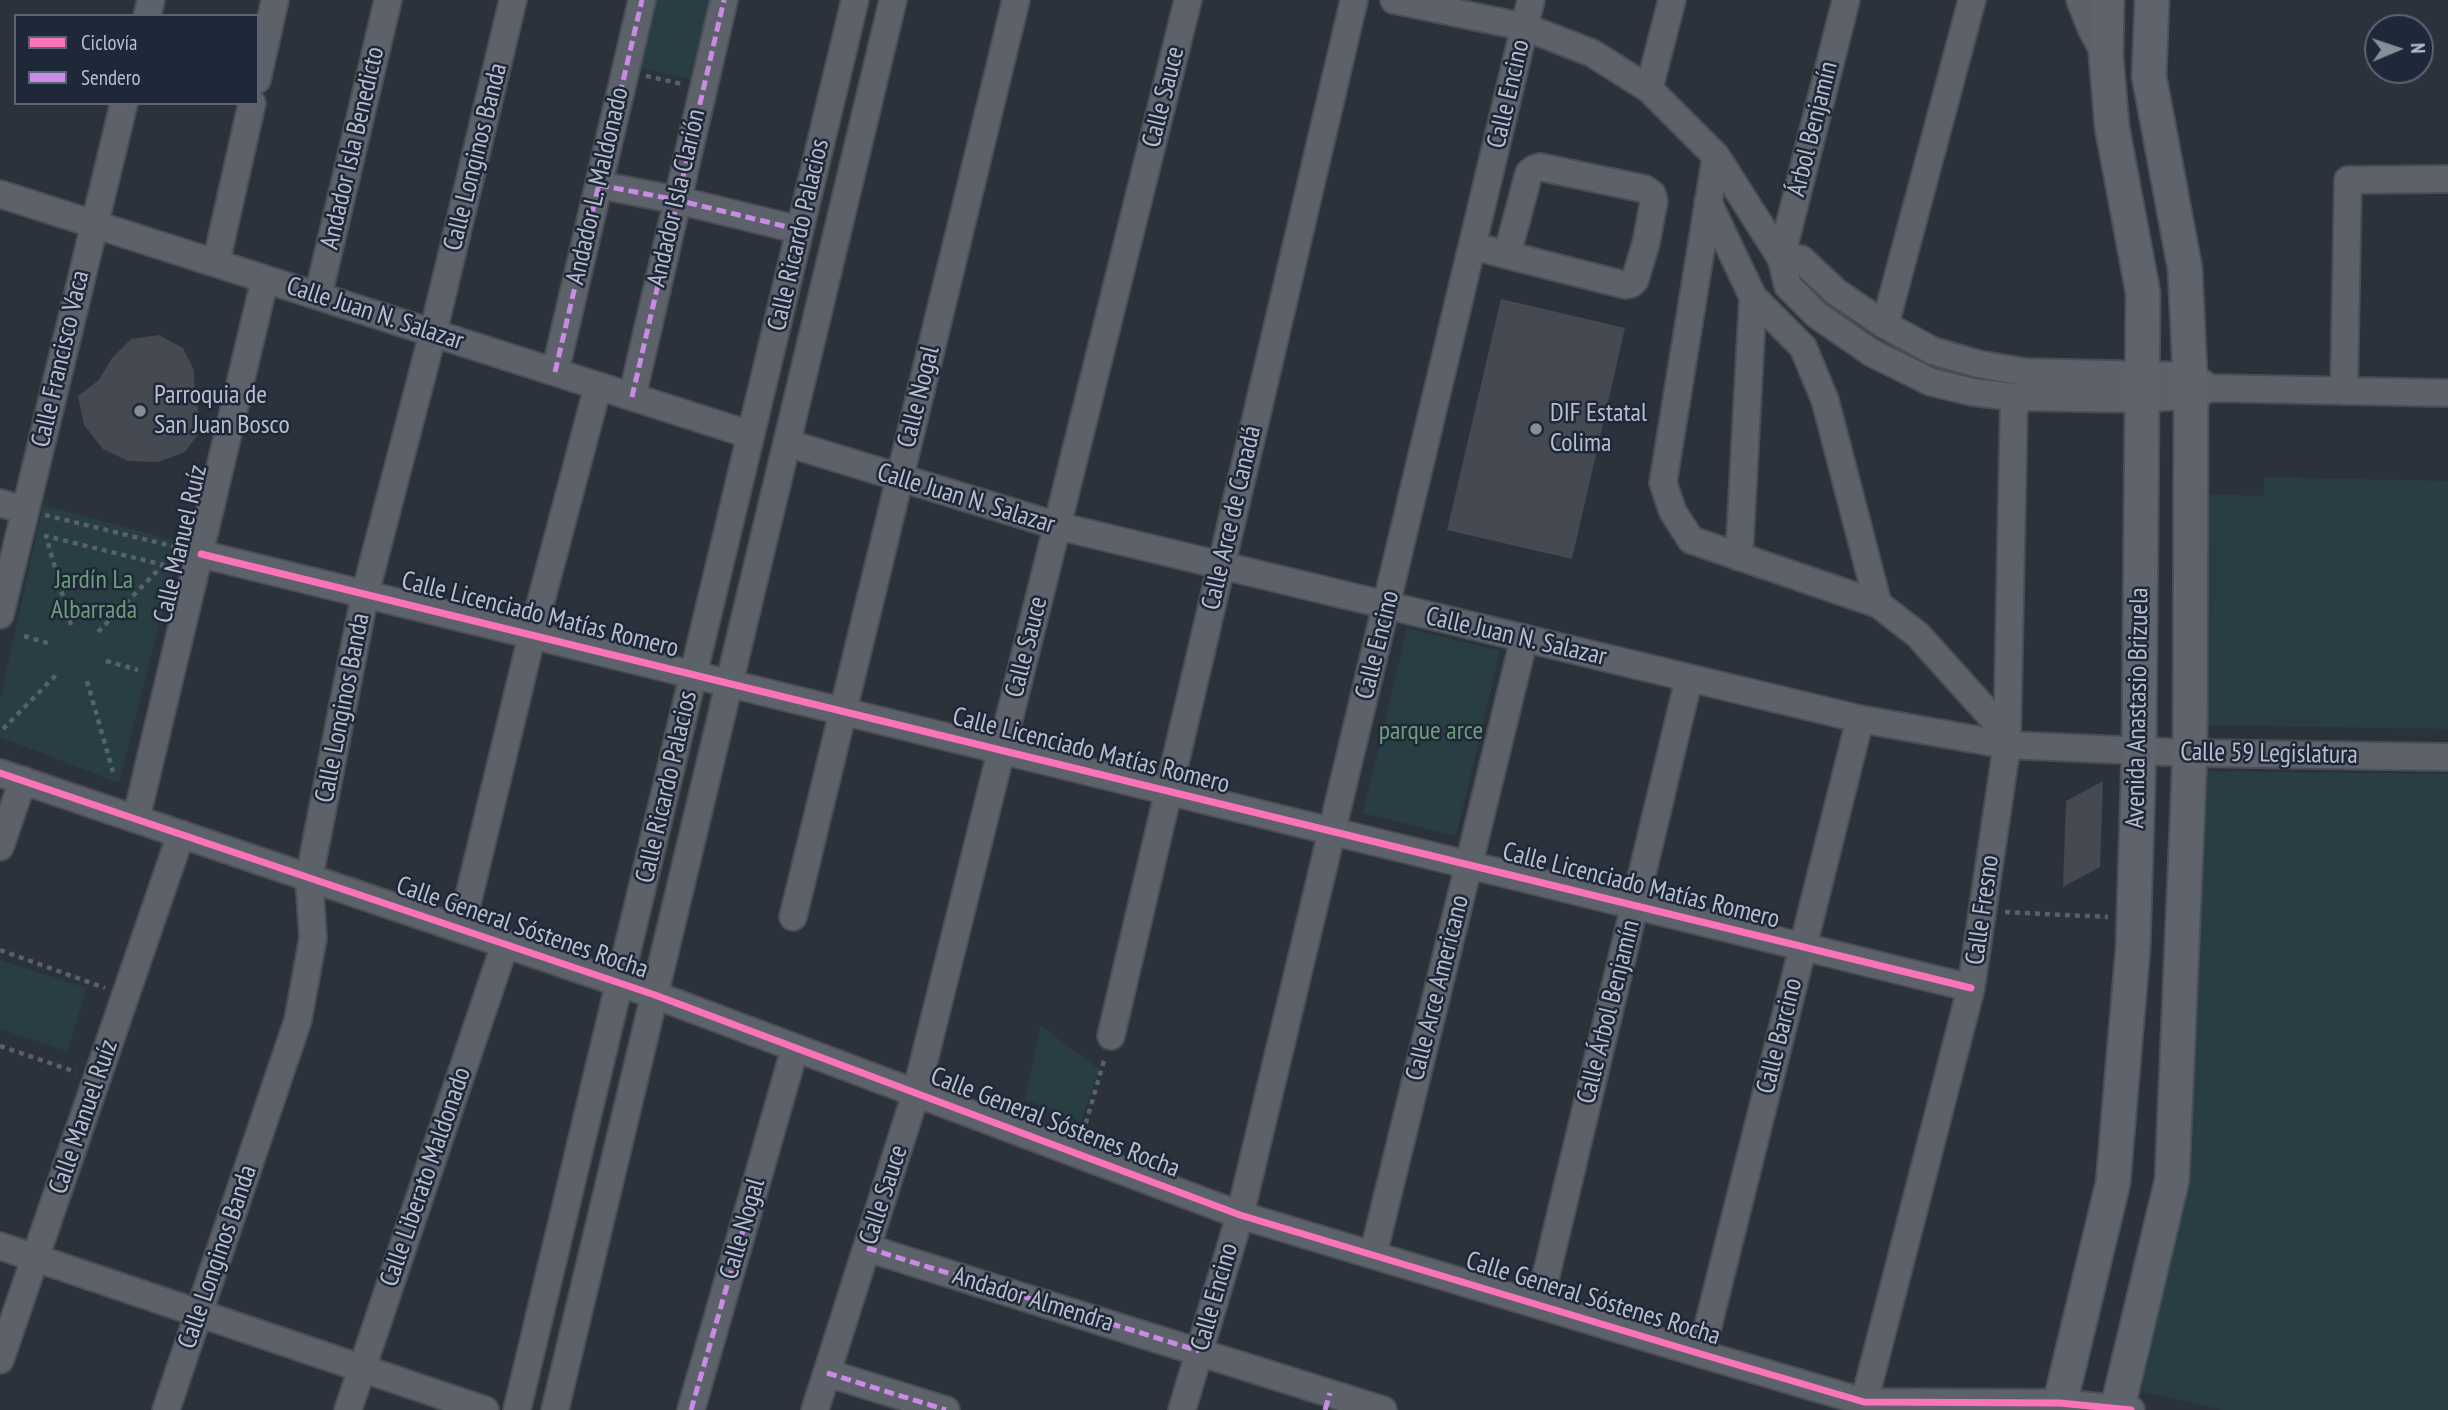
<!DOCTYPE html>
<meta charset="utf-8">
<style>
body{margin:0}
#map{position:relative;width:2448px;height:1410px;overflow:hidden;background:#2c323c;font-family:"PT Sans Narrow",sans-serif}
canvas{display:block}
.legend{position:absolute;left:14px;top:14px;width:245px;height:91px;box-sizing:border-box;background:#1e2838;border:2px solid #5b6474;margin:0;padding:9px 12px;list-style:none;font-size:21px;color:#b7bfcd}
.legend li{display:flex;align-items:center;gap:14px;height:35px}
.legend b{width:35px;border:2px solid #5b6474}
.north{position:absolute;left:2364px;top:14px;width:70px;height:70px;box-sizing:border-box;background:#1e2838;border:2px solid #5b6474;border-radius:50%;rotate:88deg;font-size:19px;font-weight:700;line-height:28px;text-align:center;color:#b7bfcd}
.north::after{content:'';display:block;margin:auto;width:24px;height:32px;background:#868e9a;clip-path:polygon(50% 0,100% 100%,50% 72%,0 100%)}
</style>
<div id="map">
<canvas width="2448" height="1410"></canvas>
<ul class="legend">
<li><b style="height:9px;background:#fb73b8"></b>Ciclovía</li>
<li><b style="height:9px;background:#ca8be6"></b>Sendero</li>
</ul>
<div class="north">N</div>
</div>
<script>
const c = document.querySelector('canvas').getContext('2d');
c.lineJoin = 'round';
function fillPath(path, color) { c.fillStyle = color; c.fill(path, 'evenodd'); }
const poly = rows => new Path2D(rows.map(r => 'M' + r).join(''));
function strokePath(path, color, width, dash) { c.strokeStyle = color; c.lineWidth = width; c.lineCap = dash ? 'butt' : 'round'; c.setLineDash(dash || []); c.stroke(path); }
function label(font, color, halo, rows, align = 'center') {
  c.font = font + ' "PT Sans Narrow",sans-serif'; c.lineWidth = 5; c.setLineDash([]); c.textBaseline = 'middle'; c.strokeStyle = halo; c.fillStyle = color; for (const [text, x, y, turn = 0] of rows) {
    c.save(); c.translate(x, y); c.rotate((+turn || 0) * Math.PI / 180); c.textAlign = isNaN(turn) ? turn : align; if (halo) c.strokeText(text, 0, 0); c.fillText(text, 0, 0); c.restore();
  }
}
fillPath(poly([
 [649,0,716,0,697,81,633,66],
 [2264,477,2448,481,2448,729,2205,725,2201,494,2264,496],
 [43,505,180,542,119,783,0,737,0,700],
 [1407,628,1500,651,1456,836,1363,813],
 [2204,771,2448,774,2448,1410,2223,1410,2139,1391,2187,1189],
 [0,960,87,988,67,1051,0,1029],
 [1041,1026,1099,1069,1081,1122,1025,1099]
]), '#283e43');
fillPath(poly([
 [1501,299,1625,328,1572,559,1447,530],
 [159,335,183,348,194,370,195,397,202,429,185,452,158,462,128,461,103,449,84,425,78,396,99,380,112,358,131,339],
 [2103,781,2100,867,2063,887,2066,801]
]), '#444952');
const minor = poly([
 [1394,0,1525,27,1592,53,1649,89,1716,156,1781,258,1788,286,1817,315,1872,353,1931,382,1972,392,2014,397,2143,399,2191,395,2212,388,2448,393],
 [2080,0,2091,28,2106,56],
 [147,16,151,0],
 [257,80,275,0],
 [1649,89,1672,0],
 [1716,156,1663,483,1673,512,1691,540,1878,604,1918,635,2007,734],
 [599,185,677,200,800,230],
 [0,194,751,435],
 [1708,202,1753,297,1803,347,1825,400,1878,604],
 [1474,246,1507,255,1625,285,1631,284,1635,280,1646,243,1654,201,1652,194,1645,189,1540,167,1534,169,1529,173,1507,255],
 [1781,258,1801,259,1836,292,1885,325,1933,351,1978,364,2025,372,2190,376,2207,386],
 [1781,258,1846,0],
 [216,263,252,103],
 [318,296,388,0],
 [1885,325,1972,0],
 [555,372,642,0],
 [2344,391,2348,180,2448,179],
 [632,397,724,0],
 [787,443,1058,526,1860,719,2007,745,2190,753,2448,757],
 [0,503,25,510],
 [201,554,1971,988],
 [1739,557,1753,297],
 [0,615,124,103],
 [0,773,655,995,1240,1215,1701,1354,1864,1402,2060,1403,2131,1410],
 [136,819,265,279],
 [0,847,23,780],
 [793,917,1016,0],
 [461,929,532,635,598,386],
 [1111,1036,1354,0],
 [0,1246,485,1410],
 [867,1248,1383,1410],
 [1373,1255,1524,639],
 [1539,1305,1689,678],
 [1701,1354,1860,719],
 [0,1360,181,834],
 [827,1373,946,1410],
 [166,1410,298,1020,313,938,309,878,365,594,433,333,513,0],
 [348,1410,505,944],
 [517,1410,855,0],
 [555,1410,893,0],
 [691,1410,795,1048],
 [815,1410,916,1093,1188,0],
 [1182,1410,1240,1215,1531,0],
 [1862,1410,1971,988,2007,745,2014,397]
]);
const major = poly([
 [2056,1410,2060,1403,2113,1183,2133,948,2139,750,2143,293,2112,127,2106,56,2107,0],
 [2117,1410,2172,1180,2190,753,2191,395,2185,269,2149,76,2152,0]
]);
strokePath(minor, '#494d54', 30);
strokePath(major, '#4a4f59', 37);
strokePath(poly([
 [646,76,682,84],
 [45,515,180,548],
 [71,625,46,536,164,565],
 [98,632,163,565],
 [24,636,51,644],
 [106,661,138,670],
 [87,681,113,772],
 [3,729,57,674],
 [2005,912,2108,917],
 [0,950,105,988],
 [0,1046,76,1072],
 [1083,1133,1105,1057]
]), '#5a6067', 4.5, [5, 5]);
strokePath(minor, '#5c616a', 26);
strokePath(major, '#5f636b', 33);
strokePath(poly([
 [599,185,677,200,800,230],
 [555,372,642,0],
 [632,397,724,0],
 [867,1248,1199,1351],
 [827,1373,946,1410],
 [691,1410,753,1196],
 [1325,1410,1330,1393]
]), '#ca8be6', 5, [10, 5]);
strokePath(poly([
 [201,554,1971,988],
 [0,773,655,995,1240,1215,1701,1354,1864,1402,2060,1403,2131,1410]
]), '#fb73b8', 7);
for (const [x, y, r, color] of [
 [140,411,7,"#868e9a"],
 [1536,429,7,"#868e9a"]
]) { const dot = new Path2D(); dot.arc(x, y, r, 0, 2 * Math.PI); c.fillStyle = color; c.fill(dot); strokePath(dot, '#1e2838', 2.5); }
label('26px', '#b7bfcd', '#1e2838', [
 ["Calle Encino",1509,94,-77],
 ["Calle Sauce",1164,97,-76],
 ["Árbol Benjamín",1813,129,-76],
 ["Andador Isla Benedicto",353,148,-77],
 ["Calle Longinos Banda",476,157,-76],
 ["Andador L. Maldonado",598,186,-77],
 ["Andador Isla Clarión",677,198,-77],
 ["Calle Ricardo Palacios",799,235,-77],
 ["Calle Juan N. Salazar",375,314,18],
 ["Calle Francisco Vaca",61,359,-77],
 ["Calle Nogal",919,397,-76],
 ["Calle Juan N. Salazar",966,499,17],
 ["Calle Arce de Canadá",1232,518,-77],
 ["Calle Manuel Ruíz",181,544,-77],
 ["Calle Licenciado Matías Romero",540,615,14],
 ["Calle Juan N. Salazar",1516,637,13],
 ["Calle Encino",1378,645,-76],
 ["Calle Sauce",1027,647,-76],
 ["Calle Longinos Banda",343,708,-79],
 ["Avenida Anastasio Brizuela",2138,708,-89],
 ["Calle Licenciado Matías Romero",1091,751,14],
 ["Calle 59 Legislatura",2269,754,1],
 ["Calle Ricardo Palacios",667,787,-77],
 ["Calle Licenciado Matías Romero",1641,886,14],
 ["Calle Fresno",1983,910,-82],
 ["Calle General Sóstenes Rocha",522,928,19],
 ["Calle Arce Americano",1438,988,-76],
 ["Calle Árbol Benjamín",1609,1012,-76],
 ["Calle Barcino",1780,1036,-76],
 ["Calle Manuel Ruíz",84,1117,-71],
 ["Calle General Sóstenes Rocha",1055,1123,21],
 ["Calle Liberato Maldonado",426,1177,-71],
 ["Calle Sauce",884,1195,-72],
 ["Calle Nogal",743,1229,-74],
 ["Calle Longinos Banda",218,1257,-71],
 ["Calle Encino",1215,1297,-74],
 ["Calle General Sóstenes Rocha",1593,1299,17],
 ["Andador Almendra",1033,1300,17]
]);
label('26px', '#b7bfcd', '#1e2838', [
 ["Parroquia de",154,396],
 ["San Juan Bosco",154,426],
 ["DIF Estatal",1550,414],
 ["Colima",1550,444]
], 'left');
label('26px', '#6c9f79', '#1e2838', [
 ["Jardín La",94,581],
 ["Albarrada",94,611],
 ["parque arce",1431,732]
]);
</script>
